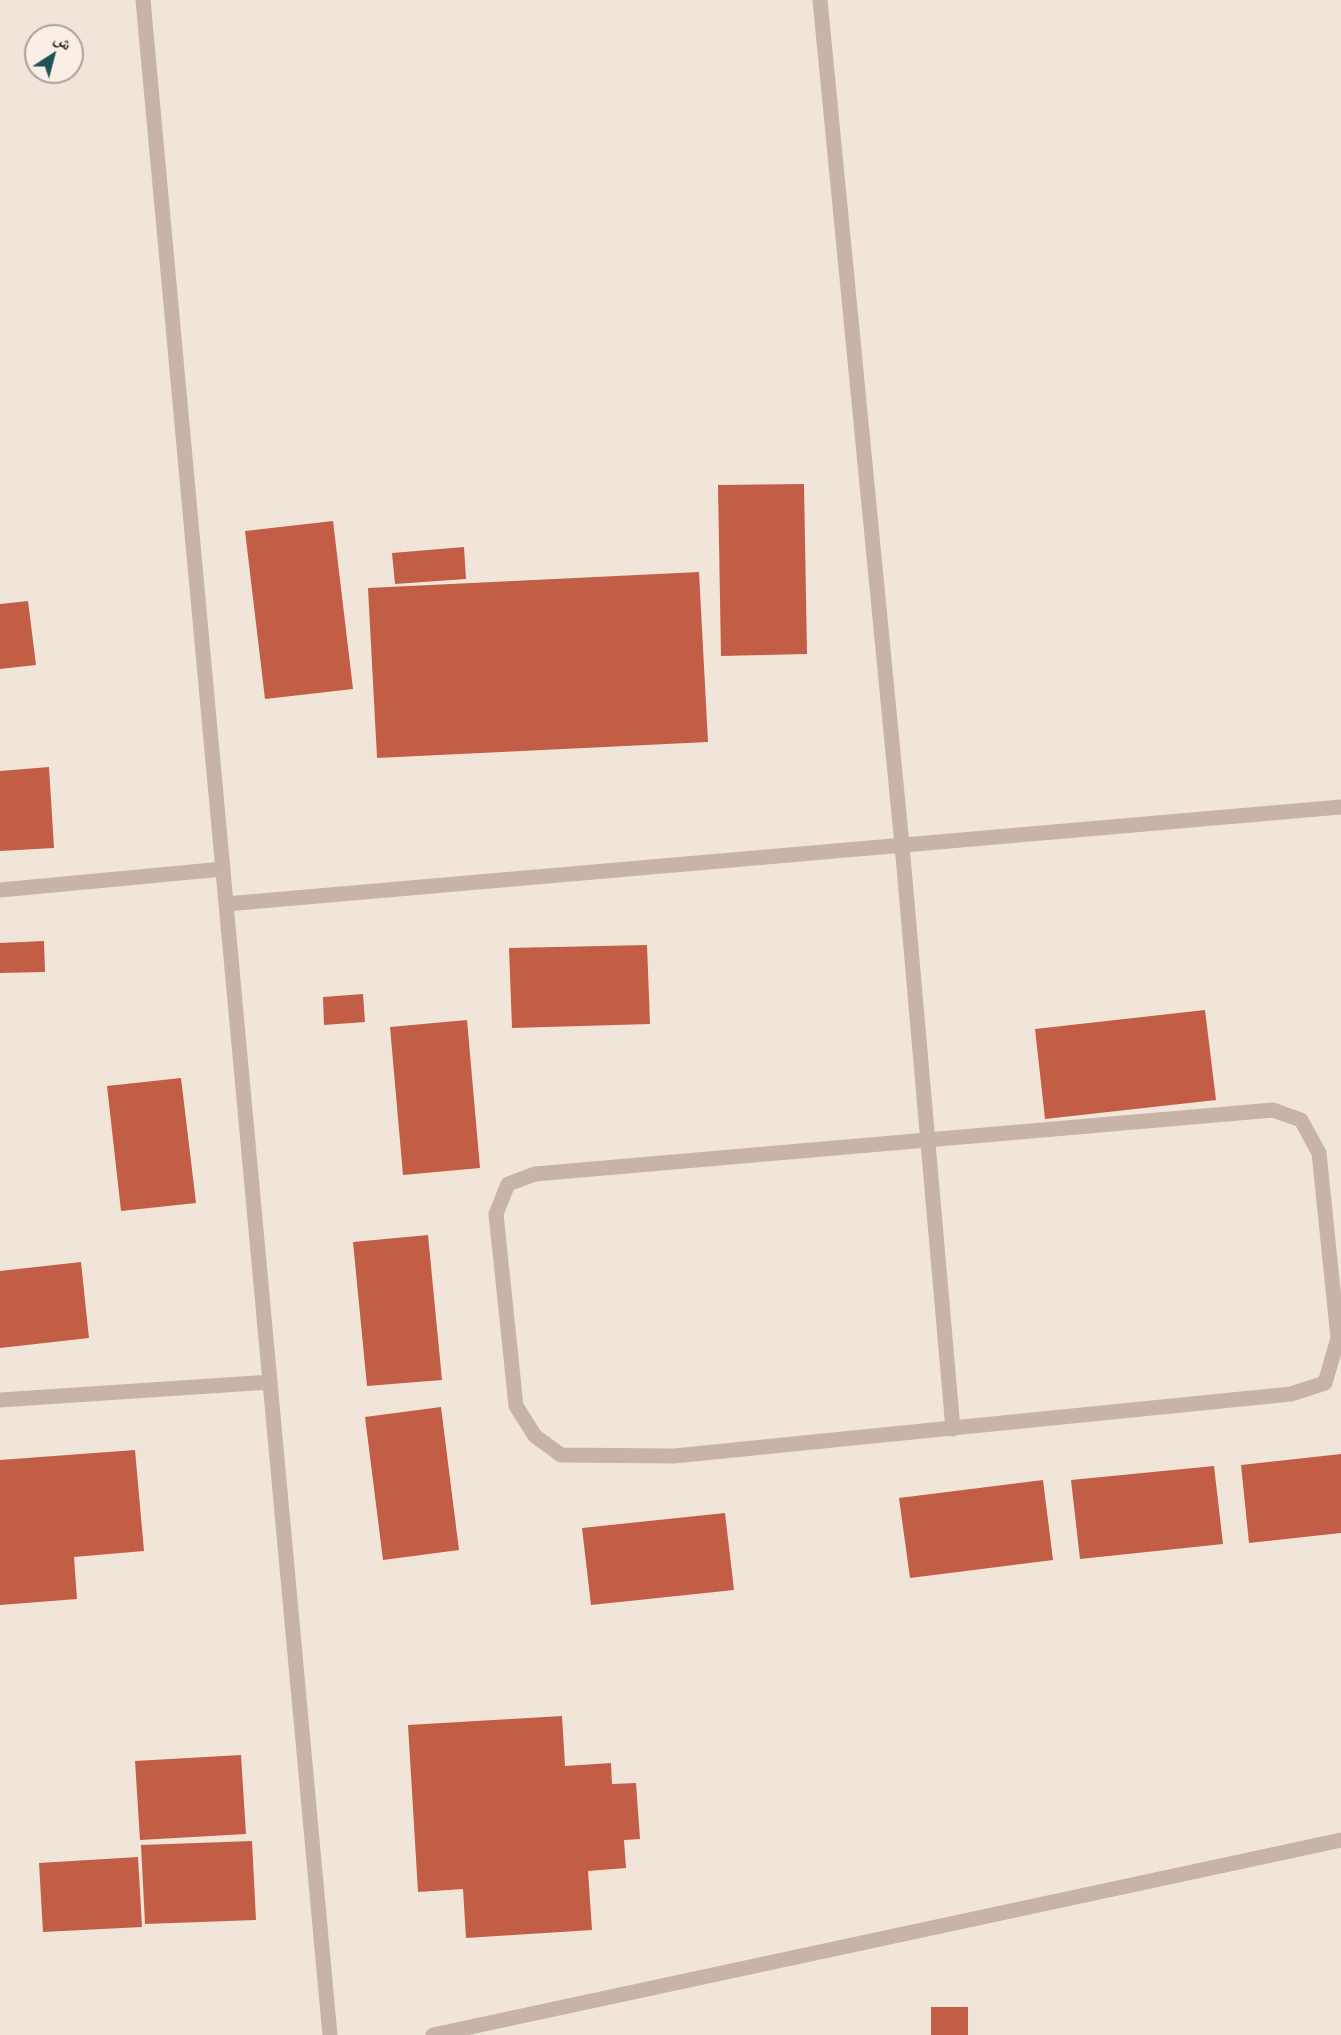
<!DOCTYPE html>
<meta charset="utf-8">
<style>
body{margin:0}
#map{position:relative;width:1341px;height:2035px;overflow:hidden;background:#f1e5da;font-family:Mulish,"Noto Naskh Arabic",sans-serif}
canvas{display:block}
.north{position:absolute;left:24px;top:24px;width:60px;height:60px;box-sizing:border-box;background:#f9efe6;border:2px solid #aba19a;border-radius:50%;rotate:36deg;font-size:16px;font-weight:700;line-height:24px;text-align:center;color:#352b27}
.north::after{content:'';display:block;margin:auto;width:21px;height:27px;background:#1e5455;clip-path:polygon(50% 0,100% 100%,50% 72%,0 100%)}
</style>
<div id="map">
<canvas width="1341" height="2035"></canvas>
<div class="north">ش</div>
</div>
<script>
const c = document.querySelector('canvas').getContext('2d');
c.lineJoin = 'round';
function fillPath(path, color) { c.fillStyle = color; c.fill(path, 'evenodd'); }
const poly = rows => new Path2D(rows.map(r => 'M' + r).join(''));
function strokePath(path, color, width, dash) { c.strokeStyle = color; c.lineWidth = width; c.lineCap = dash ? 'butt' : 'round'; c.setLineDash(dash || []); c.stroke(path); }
fillPath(poly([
 [804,484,807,654,721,656,718,485],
 [333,521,353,689,265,699,245,531],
 [464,547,466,579,395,584,392,553],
 [699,572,708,742,377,758,368,588],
 [28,601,36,665,0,669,0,604],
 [49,767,54,848,0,851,0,771],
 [44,941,45,972,0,973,0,943],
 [647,945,650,1024,512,1028,509,948],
 [363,994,365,1022,324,1025,323,997],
 [1205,1010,1216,1100,1045,1119,1035,1029],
 [467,1020,480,1168,403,1175,390,1027],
 [181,1078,196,1203,121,1211,107,1086],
 [428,1235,442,1380,367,1386,353,1242],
 [81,1262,89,1338,0,1348,0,1271],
 [441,1407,459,1550,383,1560,365,1417],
 [135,1450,144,1551,74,1557,77,1599,0,1605,0,1460],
 [1341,1454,1341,1533,1249,1543,1241,1465],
 [1214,1466,1223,1544,1080,1559,1071,1480],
 [1043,1480,1053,1560,910,1578,899,1498],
 [725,1513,734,1590,591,1605,582,1528],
 [562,1716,565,1766,611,1763,612,1784,636,1783,640,1839,624,1840,626,1868,588,1871,592,1930,466,1938,463,1889,418,1892,408,1725],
 [241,1755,246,1834,140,1840,135,1761],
 [252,1841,256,1920,145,1924,141,1845],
 [138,1857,142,1927,43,1932,39,1863],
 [931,2007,968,2007,968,2035,931,2035]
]), '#c35e46');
strokePath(poly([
 [143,0,330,2035],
 [820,0,902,845,953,1429],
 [0,890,223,869],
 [226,904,1341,807],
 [1273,1110,1301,1120,1319,1153,1338,1338,1325,1383,1291,1394,674,1456,561,1455,535,1436,516,1406,496,1214,508,1184,535,1174,1273,1110],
 [0,1400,270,1382],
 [433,2035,1341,1840]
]), '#c8b4a6', 15);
</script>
